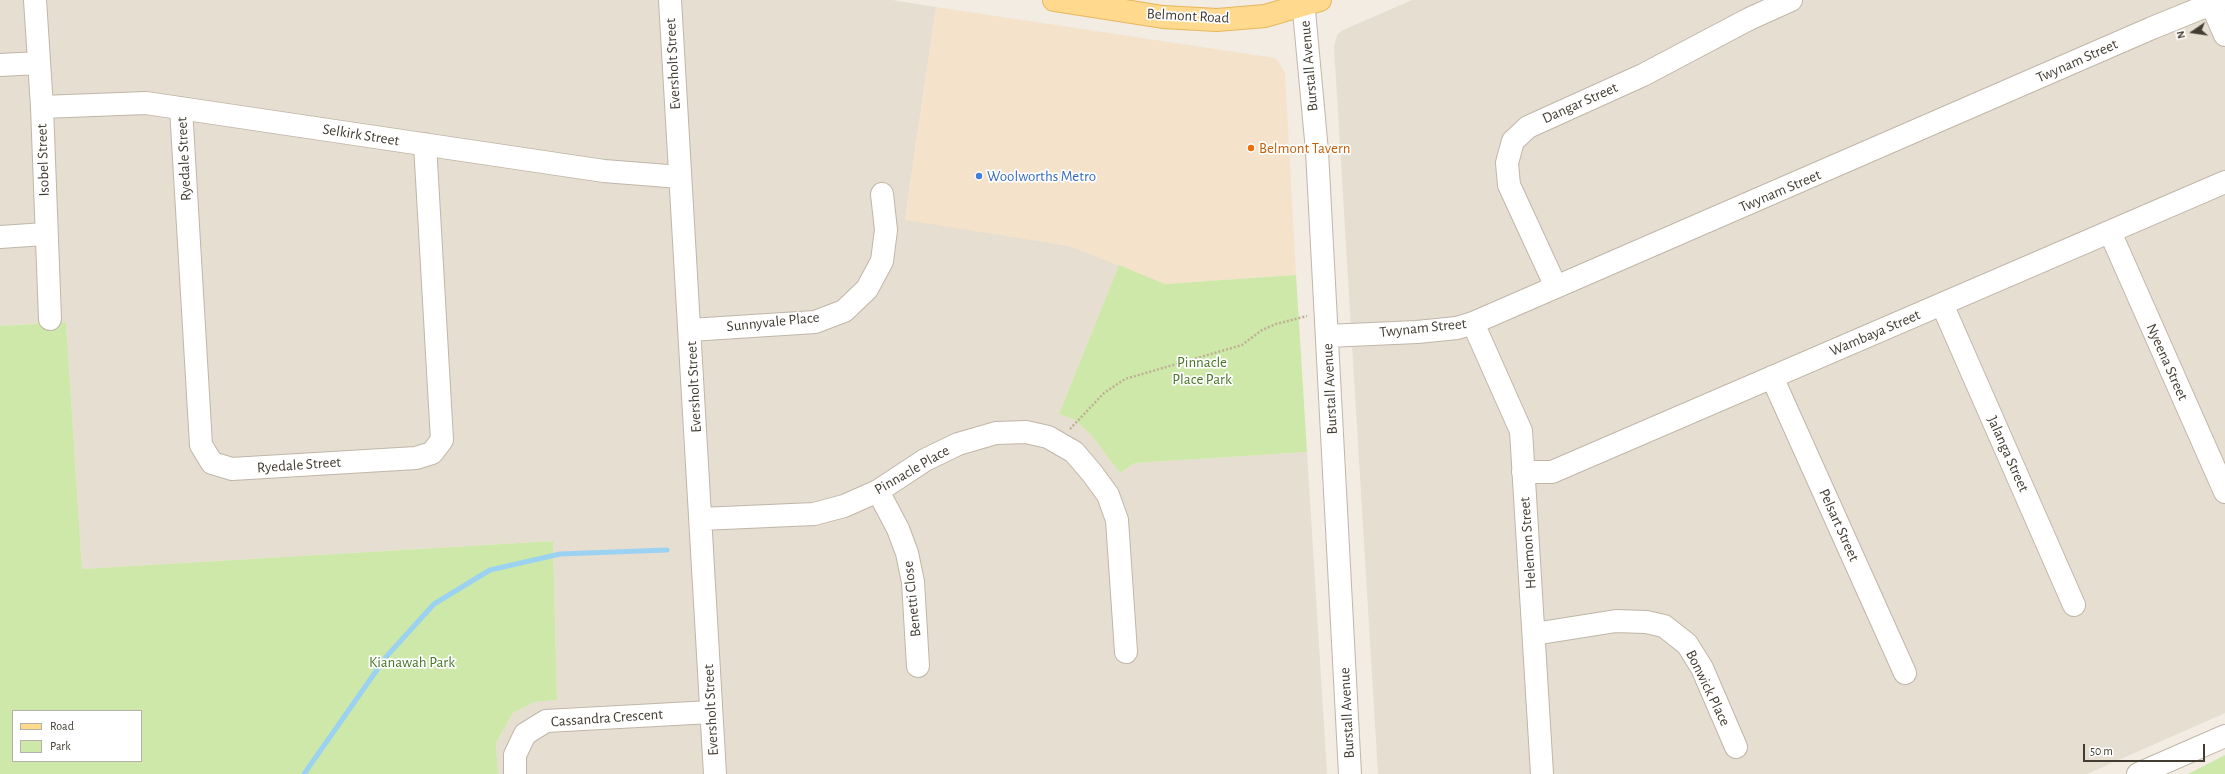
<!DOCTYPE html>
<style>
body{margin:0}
#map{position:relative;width:2225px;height:774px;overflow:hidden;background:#f2ece2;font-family:"Alegreya Sans",sans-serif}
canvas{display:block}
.legend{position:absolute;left:12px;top:710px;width:130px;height:52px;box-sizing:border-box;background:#fff;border:1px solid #b4b1ad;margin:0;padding:5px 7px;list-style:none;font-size:12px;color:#433c32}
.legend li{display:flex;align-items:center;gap:8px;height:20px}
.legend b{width:20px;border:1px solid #b4b1ad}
.north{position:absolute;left:2173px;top:12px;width:40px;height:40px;-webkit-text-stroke:3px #fff;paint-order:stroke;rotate:257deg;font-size:11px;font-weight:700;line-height:16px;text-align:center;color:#433c32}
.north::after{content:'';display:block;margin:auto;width:14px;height:18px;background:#433c32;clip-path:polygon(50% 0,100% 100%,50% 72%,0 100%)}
.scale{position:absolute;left:2083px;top:744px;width:122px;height:18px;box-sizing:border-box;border:2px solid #433c32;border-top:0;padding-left:5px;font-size:12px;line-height:14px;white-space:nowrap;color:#433c32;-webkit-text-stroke:3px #fff;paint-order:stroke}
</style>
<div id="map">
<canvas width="2225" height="774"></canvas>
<ul class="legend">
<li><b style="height:5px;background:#ffda8e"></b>Road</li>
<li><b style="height:11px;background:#cee8a9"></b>Park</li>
</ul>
<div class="north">N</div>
<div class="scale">50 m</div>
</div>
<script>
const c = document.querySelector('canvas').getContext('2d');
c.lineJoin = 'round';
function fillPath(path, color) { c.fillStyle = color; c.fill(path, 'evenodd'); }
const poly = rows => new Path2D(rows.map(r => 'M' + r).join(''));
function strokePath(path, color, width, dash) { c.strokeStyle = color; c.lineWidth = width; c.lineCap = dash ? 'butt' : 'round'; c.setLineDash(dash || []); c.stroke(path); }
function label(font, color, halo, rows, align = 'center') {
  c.font = font + ' "Alegreya Sans",sans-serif'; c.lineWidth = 3.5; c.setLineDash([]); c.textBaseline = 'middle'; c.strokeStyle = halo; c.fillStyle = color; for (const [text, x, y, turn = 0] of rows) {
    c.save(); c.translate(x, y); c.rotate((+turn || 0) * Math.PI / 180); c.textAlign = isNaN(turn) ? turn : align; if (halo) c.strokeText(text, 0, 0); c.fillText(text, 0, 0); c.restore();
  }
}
fillPath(poly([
 [0,0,892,0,936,7,905,219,1070,246,1119,265,1059,414,1075,420,1092,436,1120,473,1135,463,1307,452,1327,774,498,774,496,743,513,713,535,702,557,700,553,541,82,569,66,322,0,326],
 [1412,0,2225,0,2225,713,2087,774,1378,774,1334,47,1337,35,1343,30]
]), '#e6ded0');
fillPath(poly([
 [936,7,1275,58,1279,62,1285,73,1296,275,1165,284,1070,246,905,220]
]), '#f5e2cb');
fillPath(poly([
 [1119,265,1165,284,1296,275,1307,452,1135,463,1120,473,1092,436,1075,420,1059,414],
 [66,322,82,569,553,541,557,700,535,702,513,713,496,743,498,774,0,774,0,326],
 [13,711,141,711,141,761,13,761],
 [2225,755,2225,774,2188,774]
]), '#cee8a9');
strokePath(poly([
 [304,774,386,657,434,604,490,570,560,554,667,550]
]), '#9bd2f2', 5);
const minor = poly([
 [35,0,42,107,50,319],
 [670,0,715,774],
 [1303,0,1317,151,1350,774],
 [2211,3,2225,35],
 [0,65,39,63],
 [42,107,146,103,604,171,680,177],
 [181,108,201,445,212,463,232,469,416,458,432,453,442,440,425,144],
 [2110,232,2225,492],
 [0,237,45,234],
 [1556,287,1509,185,1507,163,1513,141,1528,127,1643,75,1749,19,1791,0],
 [1942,304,2074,605],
 [1473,323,1521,431,1542,774],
 [690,330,815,322,844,311,867,289,882,261,886,230,882,194],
 [1327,336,1417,332,1457,328,1473,323,2152,28,2221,0],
 [1772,377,1905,673],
 [1523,472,1552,472,2225,182],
 [878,491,898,529,907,553,913,582,918,666],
 [701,519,814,514,844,506,878,491,925,460,958,444,996,433,1026,432,1048,437,1074,452,1092,473,1108,495,1117,520,1126,652],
 [1534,634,1616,621,1646,622,1664,626,1687,644,1702,668,1736,747],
 [515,774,515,755,525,734,546,721,711,712],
 [2138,774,2225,736]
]);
const major = poly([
 [1054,0,1163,17,1217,20,1265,16,1320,0]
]);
strokePath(minor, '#c0b6a8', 24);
strokePath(major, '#e6b65b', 24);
strokePath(poly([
 [1070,429,1104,393,1125,379,1242,345,1262,330,1276,324,1307,316]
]), '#bfaf95', 2.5, [2, 2]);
strokePath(minor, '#fff', 22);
strokePath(major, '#ffda8e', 22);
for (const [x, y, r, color] of [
 [1251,148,4,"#e8710a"],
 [979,176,4,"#3f7fe0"]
]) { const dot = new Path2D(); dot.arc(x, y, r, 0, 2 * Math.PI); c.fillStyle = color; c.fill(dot); strokePath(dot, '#fff', 1.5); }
label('15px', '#433c32', '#fff', [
 ["Belmont Road",1188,16,3],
 ["Twynam Street",2077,61,-24],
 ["Eversholt Street",673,64,-93],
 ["Burstall Avenue",1309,66,-95],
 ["Dangar Street",1580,103,-24],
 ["Selkirk Street",361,135,9],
 ["Ryedale Street",184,159,-93],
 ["Isobel Street",43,160,-92],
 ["Twynam Street",1780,191,-23],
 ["Sunnyvale Place",773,322,-6],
 ["Twynam Street",1423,328,-6],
 ["Wambaya Street",1875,333,-23],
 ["Nyeena Street",2167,362,66],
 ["Eversholt Street",694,387,-93],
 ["Burstall Avenue",1330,389,-93],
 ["Jalanga Street",2008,454,66],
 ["Ryedale Street",299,465,-4],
 ["Pinnacle Place",912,470,-30],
 ["Pelsart Street",1839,525,66],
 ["Helemon Street",1528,543,-94],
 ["Benetti Close",912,599,-96],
 ["Bonwick Place",1708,688,64],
 ["Eversholt Street",711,710,-93],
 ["Burstall Avenue",1347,713,-93],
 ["Cassandra Crescent",607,718,-4]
]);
label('15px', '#c56008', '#fff', [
 ["Belmont Tavern",1259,148]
], 'left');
label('15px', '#366cbe', '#fff', [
 ["Woolworths Metro",987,176]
], 'left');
label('15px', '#477625', '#fff', [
 ["Pinnacle",1202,362],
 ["Place Park",1202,379],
 ["Kianawah Park",412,662]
]);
</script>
